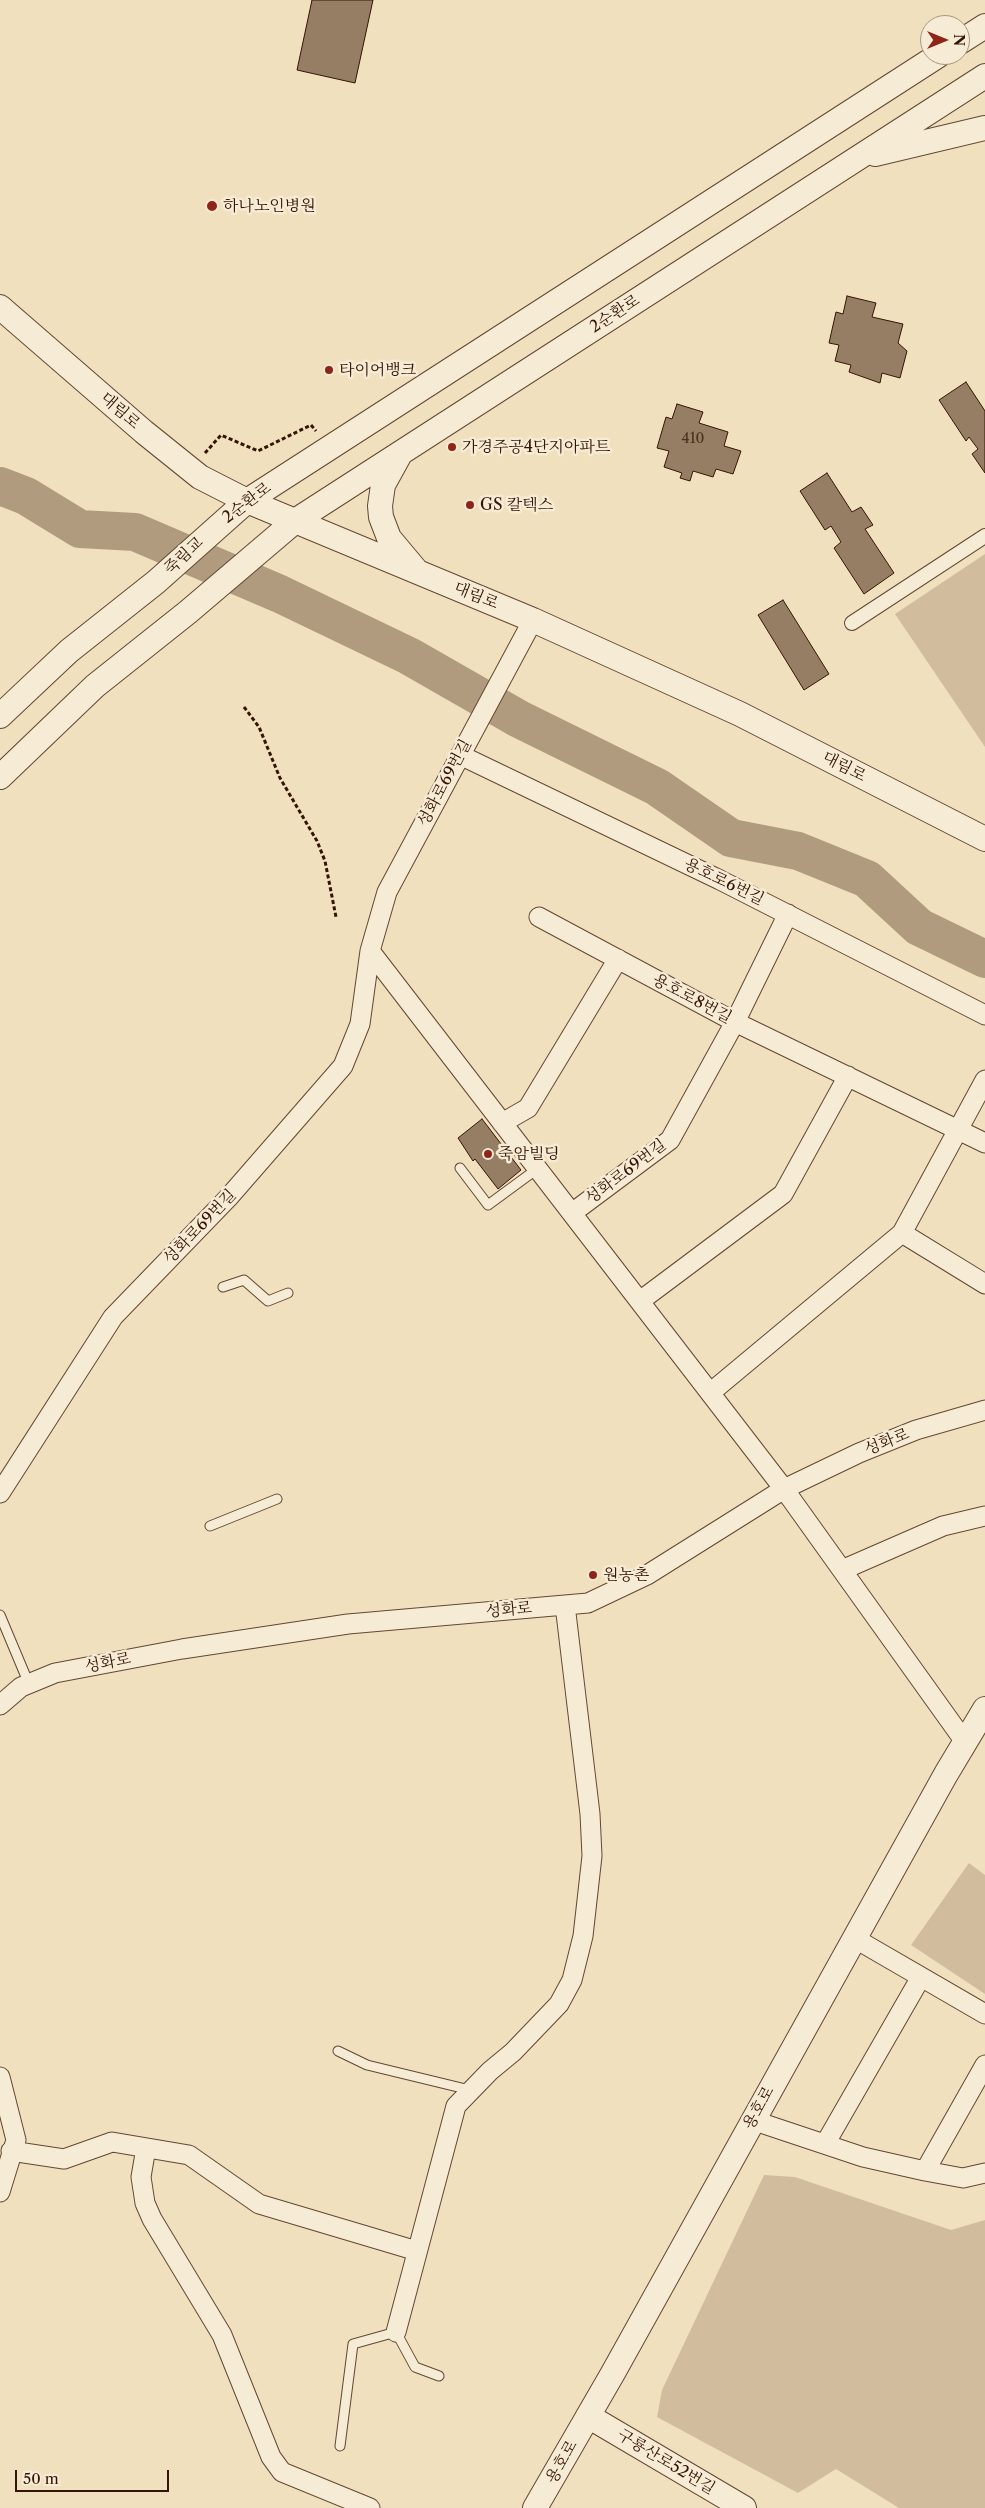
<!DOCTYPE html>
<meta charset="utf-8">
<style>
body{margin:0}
#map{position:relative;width:985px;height:2508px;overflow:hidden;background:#f1e0bd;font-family:"Libre Caslon Text",serif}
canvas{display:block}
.north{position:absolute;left:920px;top:15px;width:50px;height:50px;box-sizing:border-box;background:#f6ebd4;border:1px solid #a89582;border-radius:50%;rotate:90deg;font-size:14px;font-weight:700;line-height:20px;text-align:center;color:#341406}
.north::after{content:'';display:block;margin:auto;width:18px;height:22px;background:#8f2418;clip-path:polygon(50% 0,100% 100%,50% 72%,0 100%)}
.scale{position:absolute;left:15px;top:2470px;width:154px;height:22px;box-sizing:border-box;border:2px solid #341406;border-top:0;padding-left:6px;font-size:15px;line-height:18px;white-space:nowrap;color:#341406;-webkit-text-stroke:4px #f6ebd4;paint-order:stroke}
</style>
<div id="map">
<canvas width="985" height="2508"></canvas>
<div class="north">N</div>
<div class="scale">50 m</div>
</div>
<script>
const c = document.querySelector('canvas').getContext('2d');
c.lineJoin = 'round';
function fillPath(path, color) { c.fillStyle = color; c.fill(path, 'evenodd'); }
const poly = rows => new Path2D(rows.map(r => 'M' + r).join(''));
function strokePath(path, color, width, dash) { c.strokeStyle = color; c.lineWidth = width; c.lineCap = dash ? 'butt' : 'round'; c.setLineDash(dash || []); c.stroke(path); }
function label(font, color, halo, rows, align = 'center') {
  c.font = font + ' "Libre Caslon Text","Noto Serif KR",serif'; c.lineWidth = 5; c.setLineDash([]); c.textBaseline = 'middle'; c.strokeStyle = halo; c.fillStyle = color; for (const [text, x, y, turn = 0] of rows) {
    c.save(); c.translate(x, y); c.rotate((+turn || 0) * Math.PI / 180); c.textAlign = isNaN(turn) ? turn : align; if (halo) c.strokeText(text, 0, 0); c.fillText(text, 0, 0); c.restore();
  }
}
fillPath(poly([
 [985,554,985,747,895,614],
 [969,1863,985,1875,985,1994,911,1945],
 [764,2175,795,2177,951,2230,985,2220,985,2508,899,2508,836,2469,798,2493,657,2417,662,2390]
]), '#d1bd9e');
strokePath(poly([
 [0,486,26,496,80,529,135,532,280,594,409,656,519,719,657,787,731,838,798,851,867,879,919,927,985,959]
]), '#b19b7f', 38);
const building = poly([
 [312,0,373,0,355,83,297,70,312,0],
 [847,296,876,303,872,317,903,324,898,343,907,351,900,378,882,373,880,383,849,372,851,365,835,361,839,345,829,343,836,312,843,314,847,296],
 [966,382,985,411,985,473,972,454,978,449,969,437,966,441,939,400,966,382],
 [677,404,703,412,699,423,728,432,724,446,741,451,733,474,716,469,713,477,693,471,690,481,680,478,682,473,664,467,669,451,657,448,666,417,672,419,677,404],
 [827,473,852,512,861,507,873,525,865,529,894,573,864,594,834,548,841,542,831,526,825,530,800,491,827,473],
 [783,600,829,674,804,690,758,615,783,600],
 [482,1119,521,1170,498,1189,475,1159,473,1161,458,1138,482,1119]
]);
fillPath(building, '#967e65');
strokePath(building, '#341406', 1);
const service = poly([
 [460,1168,488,1205,537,1169],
 [223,1287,244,1280,268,1301,288,1293],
 [210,1526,277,1499],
 [0,1615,29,1684],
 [338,2051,367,2065,470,2090],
 [340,2446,353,2344,396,2332,415,2367,439,2376]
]);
const pedestrian = poly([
 [852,623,985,536]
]);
const minor = poly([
 [460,755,720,880,985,1015],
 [539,917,735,1022,985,1143],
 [370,951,387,892,533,620],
 [502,1123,528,1108,618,959],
 [572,1213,670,1140,735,1022,788,914],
 [902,1233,985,1284],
 [640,1301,783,1194,848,1076],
 [710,1393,902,1233,985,1080],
 [0,1493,113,1317,228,1198,343,1066,360,1024,370,951,784,1489,965,1742],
 [842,1570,943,1526,985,1516],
 [0,1705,21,1687,55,1673,182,1649,348,1624,588,1603,647,1575,784,1489,859,1453,916,1430,985,1410],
 [854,1938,985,2014],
 [0,2077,16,2140,0,2192],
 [752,2120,863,2157,925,2171,963,2178,985,2173],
 [825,2144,921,1977],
 [146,2148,141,2177,145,2203,152,2219,222,2335,271,2457,282,2472,370,2508],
 [11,2151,64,2159,112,2142,189,2155,259,2204,417,2251],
 [925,2171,985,2065],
 [396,2332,456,2106,490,2071,513,2052,559,2004,572,1980,583,1936,592,1856,590,1814,565,1605]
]);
const tertiary = poly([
 [960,42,985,26],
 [875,154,985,128],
 [0,307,144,432,200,477,247,501,533,620,740,714,985,839],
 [399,456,383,485,380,506,381,517,389,538,415,569],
 [0,716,69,651,156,582,247,501,939,55],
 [0,777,95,686,188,612,295,521,985,76],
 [588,2416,744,2508],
 [535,2508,613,2373,946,1774,985,1709]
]);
strokePath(service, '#634734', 11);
strokePath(pedestrian, '#634734', 16);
strokePath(minor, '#634734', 21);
strokePath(tertiary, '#634734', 26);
strokePath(poly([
 [205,453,221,435,258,451,311,425,316,431],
 [244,707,259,727,280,778,317,841,325,861,336,917]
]), '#341406', 3, [4, 2.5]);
strokePath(service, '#f6ebd4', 9);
strokePath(pedestrian, '#f6ebd4', 14);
strokePath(minor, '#f6ebd4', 19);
strokePath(tertiary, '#f6ebd4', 24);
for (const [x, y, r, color] of [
 [212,206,6,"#8f2418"],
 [329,370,5,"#8f2418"],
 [452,447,5,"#8f2418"],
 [470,505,5,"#8f2418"],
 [488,1154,5,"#8f2418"],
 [593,1575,5,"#8f2418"]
]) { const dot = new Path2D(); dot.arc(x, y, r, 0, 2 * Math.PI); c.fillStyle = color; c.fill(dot); strokePath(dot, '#f6ebd4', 2); }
label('14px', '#4c2e1e', null, [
 ["410",693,439]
]);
label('16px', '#341406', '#f6ebd4', [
 ["하나노인병원",223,206],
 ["타이어뱅크",339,370],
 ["가경주공4단지아파트",462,447],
 ["GS 칼텍스",480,505],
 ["죽암빌딩",498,1154],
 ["원농촌",603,1575]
], 'left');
label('16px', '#341406', '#f6ebd4', [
 ["2순환로",615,314,-33],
 ["대림로",120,411,41],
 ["2순환로",247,503,-37],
 ["죽림교",184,556,-43],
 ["대림로",476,596,22],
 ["대림로",844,767,27],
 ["성화로69번길",445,783,-62],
 ["용호로6번길",724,882,26],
 ["용호로8번길",692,999,28],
 ["성화로69번길",626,1172,-37],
 ["성화로69번길",200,1227,-46],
 ["성화로",887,1442,-22],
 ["성화로",509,1610,-5],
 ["성화로",108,1663,-11],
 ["용호로",759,2108,-61],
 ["용호로",562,2462,-60],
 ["구룡산로52번길",666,2462,31]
]);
</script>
